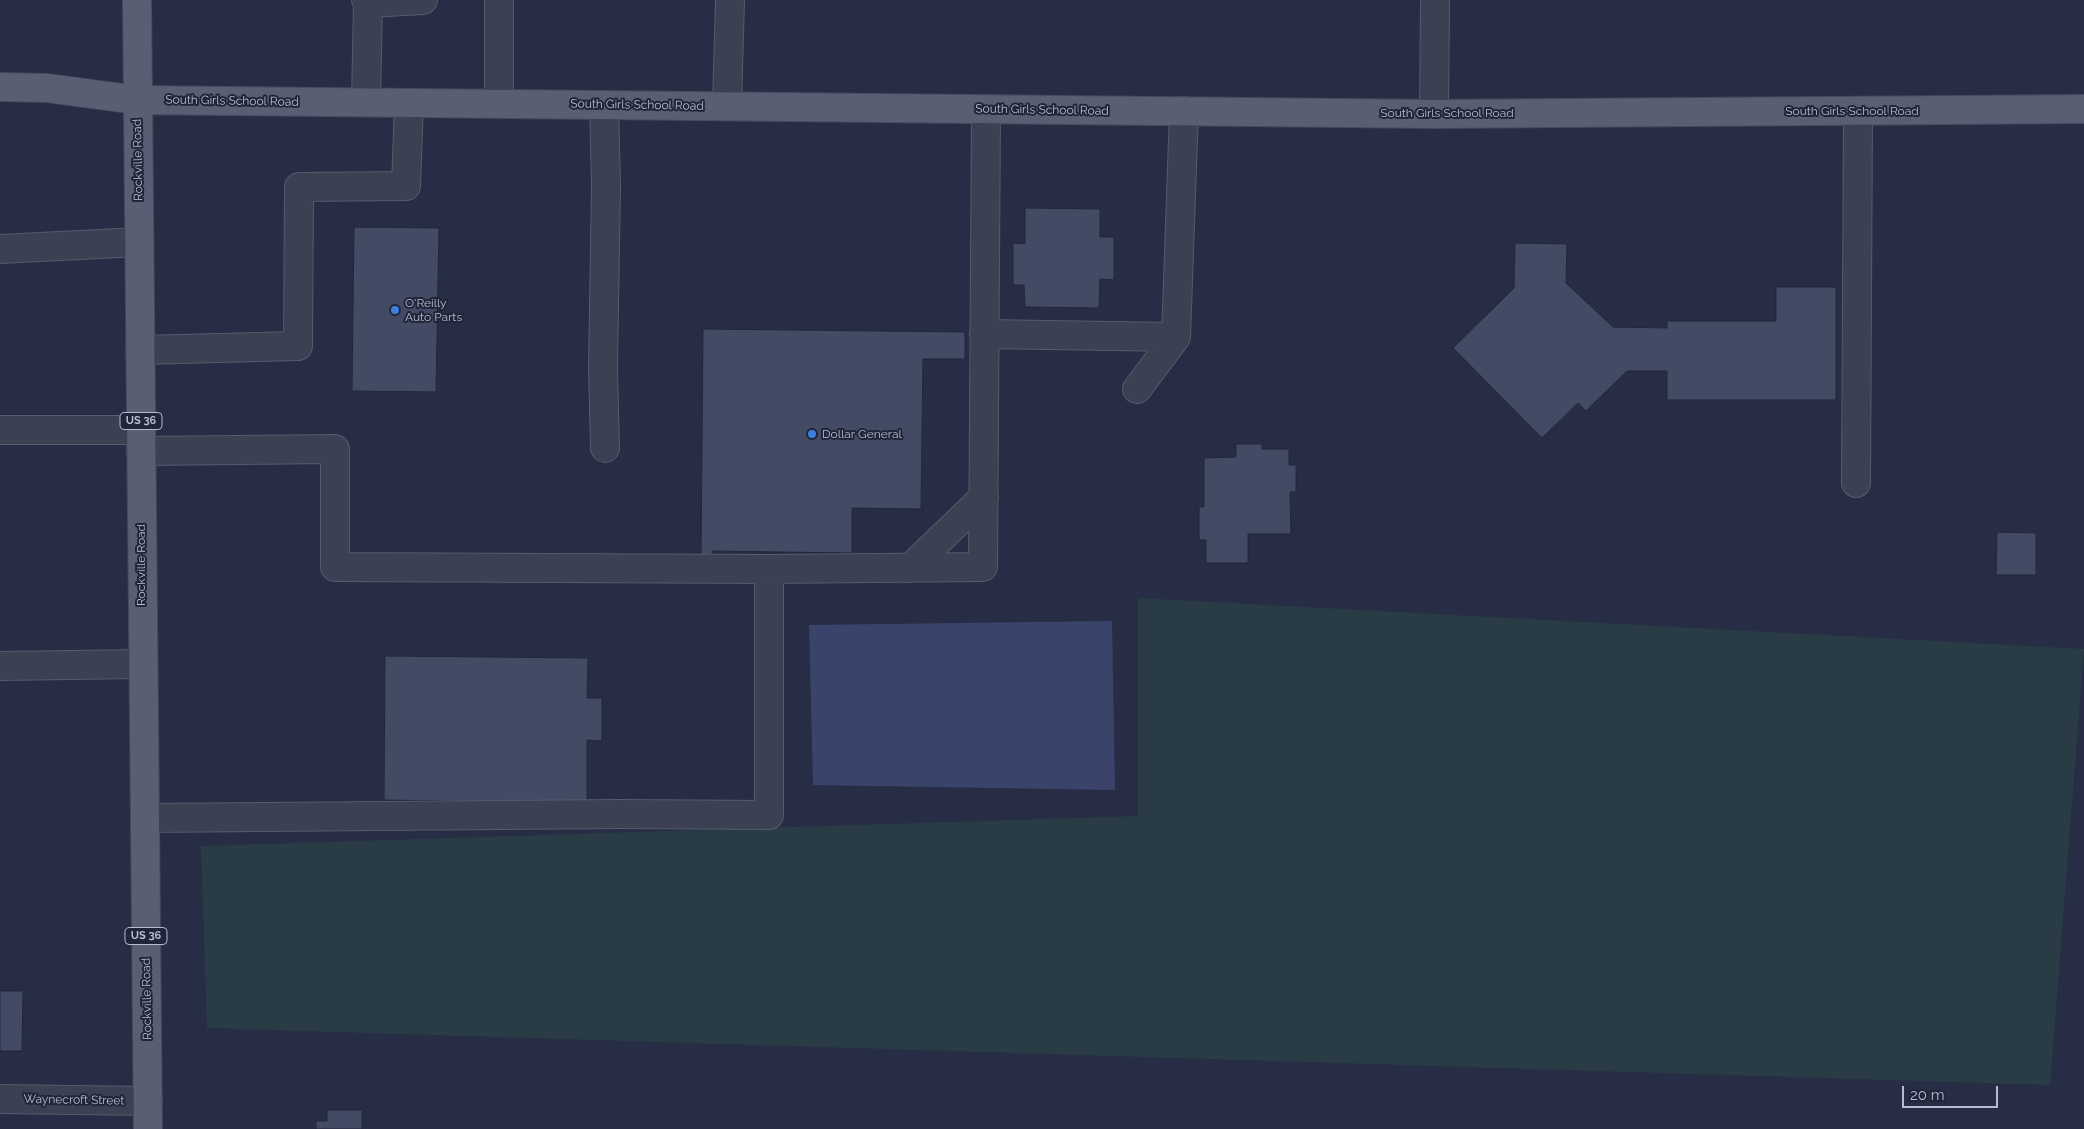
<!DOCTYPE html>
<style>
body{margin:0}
#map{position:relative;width:2084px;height:1129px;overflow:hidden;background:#272d44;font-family:Raleway,sans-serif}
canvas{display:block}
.scale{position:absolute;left:1902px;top:1086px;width:96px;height:22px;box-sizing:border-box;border:2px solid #b8bccd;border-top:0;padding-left:6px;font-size:15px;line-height:18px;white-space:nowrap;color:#b8bccd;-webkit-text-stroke:4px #202539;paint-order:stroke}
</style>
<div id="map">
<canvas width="2084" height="1129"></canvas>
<div class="scale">20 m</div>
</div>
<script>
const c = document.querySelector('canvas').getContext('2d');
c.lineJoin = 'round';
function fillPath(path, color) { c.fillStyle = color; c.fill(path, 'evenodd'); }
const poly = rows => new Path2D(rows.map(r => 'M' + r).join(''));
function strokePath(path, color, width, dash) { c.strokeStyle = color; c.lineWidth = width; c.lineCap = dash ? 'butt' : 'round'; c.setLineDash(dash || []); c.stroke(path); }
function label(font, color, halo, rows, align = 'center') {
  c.font = font + ' Raleway,sans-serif'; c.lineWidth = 4; c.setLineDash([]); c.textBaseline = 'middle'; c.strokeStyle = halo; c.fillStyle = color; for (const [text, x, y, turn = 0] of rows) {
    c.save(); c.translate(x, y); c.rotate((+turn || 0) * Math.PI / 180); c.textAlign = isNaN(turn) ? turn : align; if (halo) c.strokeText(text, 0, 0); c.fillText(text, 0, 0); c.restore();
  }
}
fillPath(poly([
 [1138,598,2084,649,2050,1085,207,1028,201,846,1138,816]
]), '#293c45');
fillPath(poly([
 [1112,621,1115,790,813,785,809,625]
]), '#3a446b');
const building = poly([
 [1025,208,1100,209,1100,237,1114,237,1114,280,1100,279,1099,308,1025,307,1024,285,1013,285,1013,243,1025,244,1025,208],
 [354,227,439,228,436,392,352,391,354,227],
 [1515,243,1567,244,1566,283,1613,327,1667,328,1667,321,1776,321,1776,287,1836,287,1836,400,1667,400,1667,371,1627,371,1586,411,1578,403,1542,438,1453,348,1514,288,1515,243],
 [703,329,965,332,965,359,923,359,921,509,852,508,852,553,712,551,712,556,701,557,703,329],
 [1236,444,1262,444,1262,449,1289,449,1289,465,1296,465,1296,492,1290,492,1291,534,1248,534,1248,563,1206,563,1206,540,1199,540,1199,507,1204,507,1204,458,1236,457,1236,444],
 [1997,532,2036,533,2036,575,1996,575,1997,532],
 [385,656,588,658,587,698,602,698,602,741,587,740,587,803,384,800,385,656],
 [0,991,23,991,22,1051,0,1051,0,991],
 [327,1110,362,1110,362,1129,316,1129,316,1121,327,1121,327,1110]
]);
fillPath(building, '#434a64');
strokePath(building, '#22273b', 1);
const minor = poly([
 [366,0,368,3,423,0],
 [366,102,368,3],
 [499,103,499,0],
 [604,105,606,185,603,368,605,448],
 [727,106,730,0],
 [1434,114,1435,0],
 [0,249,139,242],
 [984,334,1176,337,1184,111],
 [140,350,298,346,299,187,406,186,409,103],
 [1137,389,1176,337],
 [0,430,141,430],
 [141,451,335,449,335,567,769,569,983,567,986,109],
 [1856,483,1858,111],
 [910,568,984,497],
 [0,666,142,664],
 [145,818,619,814,769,815,769,569],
 [0,1099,148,1101]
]);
const major = poly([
 [137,0,148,1129],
 [0,87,47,88,137,100,1434,114,2084,109]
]);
strokePath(minor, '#565b6d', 30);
strokePath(major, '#45495c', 30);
strokePath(minor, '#3b4053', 28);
strokePath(major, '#595f73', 28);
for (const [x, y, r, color] of [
 [395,310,5,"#3f7fe0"],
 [812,434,5,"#3f7fe0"]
]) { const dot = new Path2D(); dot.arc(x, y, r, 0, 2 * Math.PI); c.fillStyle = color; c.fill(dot); strokePath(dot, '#202539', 2); }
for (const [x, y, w] of [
 [141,421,42],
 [146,936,42]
]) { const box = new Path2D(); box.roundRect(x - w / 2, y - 8.5, w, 17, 4); c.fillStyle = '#202539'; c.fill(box); strokePath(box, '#b8bccd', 1); }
label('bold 11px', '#b8bccd', null, [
 ["US 36",141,421],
 ["US 36",146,936]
]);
label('12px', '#b8bccd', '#202539', [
 ["South Girls School Road",232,101,1],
 ["South Girls School Road",637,105,1],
 ["South Girls School Road",1042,110,1],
 ["South Girls School Road",1852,111],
 ["South Girls School Road",1447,113],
 ["Rockville Road",138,160,-91],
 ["Rockville Road",141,565,-90],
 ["Rockville Road",147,999,-91],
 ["Waynecroft Street",74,1100,1]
]);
label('12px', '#b8bccd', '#202539', [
 ["O'Reilly",405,303],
 ["Auto Parts",405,317],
 ["Dollar General",822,434]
], 'left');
</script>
